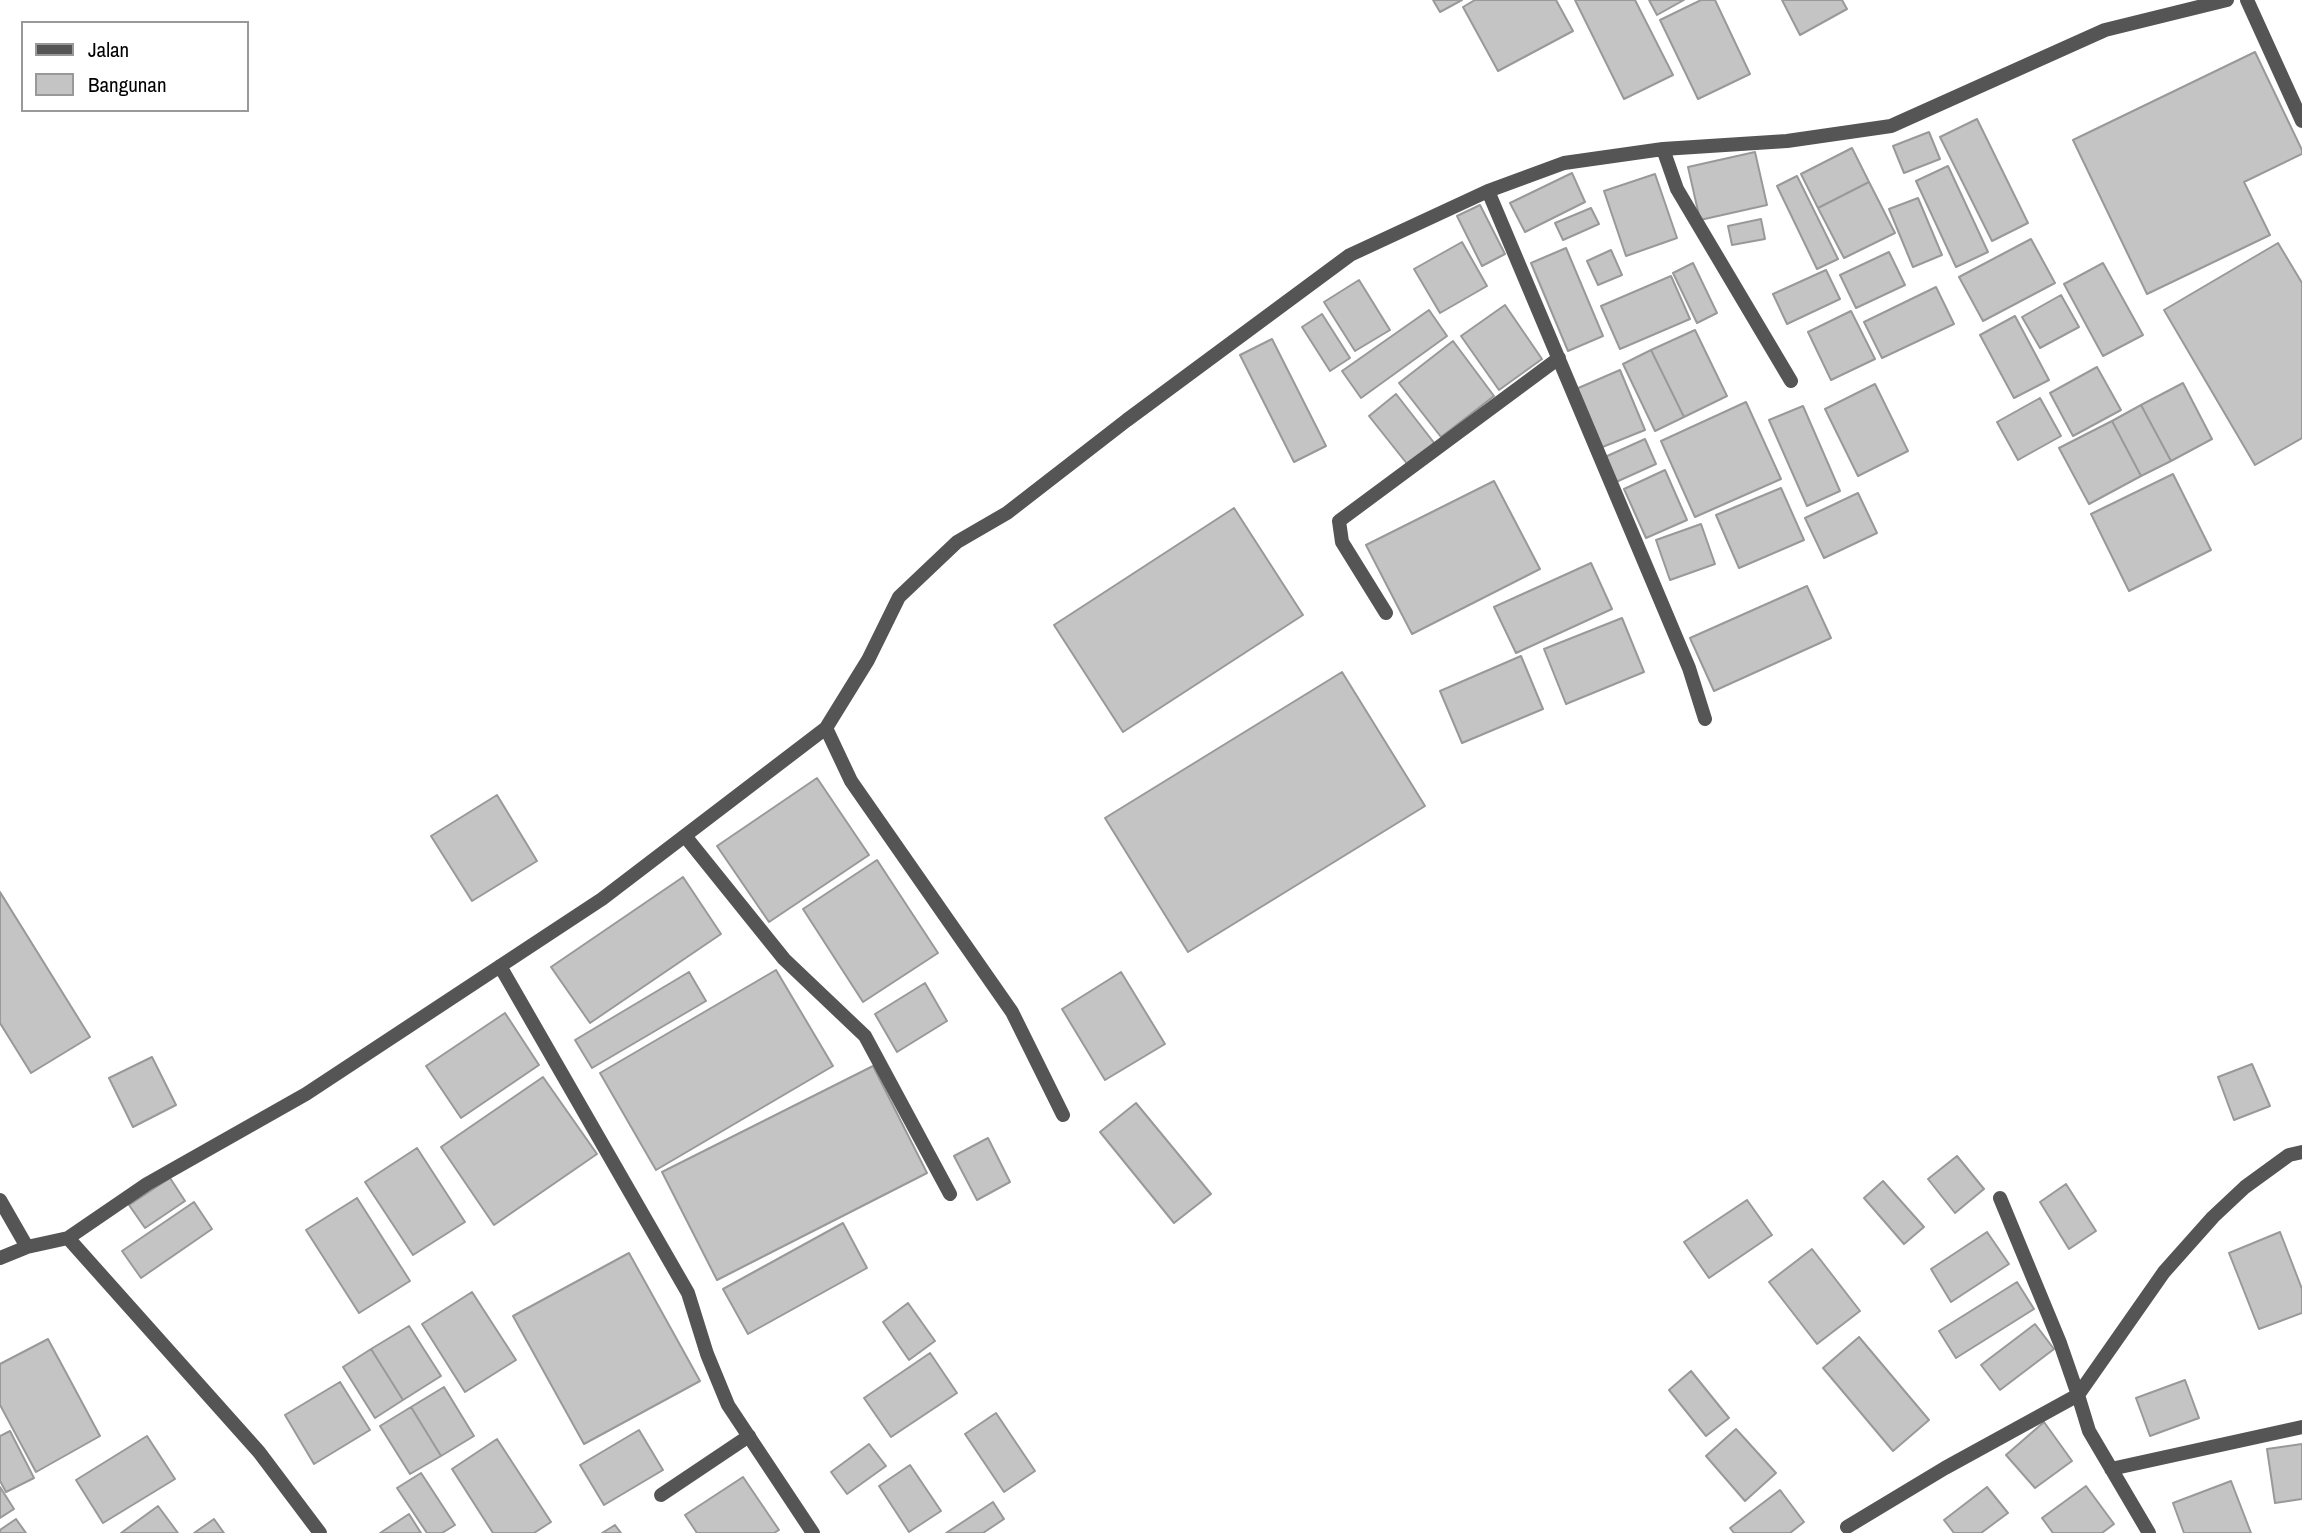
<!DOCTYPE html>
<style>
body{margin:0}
#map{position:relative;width:2302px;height:1533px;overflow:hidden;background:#fff;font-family:"Archivo Narrow",sans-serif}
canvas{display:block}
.legend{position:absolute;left:21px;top:21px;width:228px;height:91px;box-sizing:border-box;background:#fff;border:2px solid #999;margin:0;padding:9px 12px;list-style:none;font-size:21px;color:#000}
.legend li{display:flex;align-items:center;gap:14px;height:35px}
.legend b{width:35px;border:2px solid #999}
</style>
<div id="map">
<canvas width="2302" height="1533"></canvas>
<ul class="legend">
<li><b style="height:9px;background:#555"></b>Jalan</li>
<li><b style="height:19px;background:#c4c4c4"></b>Bangunan</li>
</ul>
</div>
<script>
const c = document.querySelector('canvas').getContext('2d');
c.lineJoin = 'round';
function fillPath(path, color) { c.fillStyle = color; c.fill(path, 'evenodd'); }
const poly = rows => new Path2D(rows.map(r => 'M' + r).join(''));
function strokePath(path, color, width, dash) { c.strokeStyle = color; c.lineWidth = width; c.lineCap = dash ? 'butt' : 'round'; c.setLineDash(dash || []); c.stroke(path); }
const building = poly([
 [1433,0,1462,0,1440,12,1433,0],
 [1475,0,1556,0,1573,31,1498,71,1463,7,1475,0],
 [1575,0,1635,0,1673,75,1624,99,1575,0],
 [1649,0,1684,0,1657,15,1649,0],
 [1701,0,1715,0,1750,74,1698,99,1660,20,1701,0],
 [1782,0,1842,0,1847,9,1800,35,1782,0],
 [2255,52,2302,150,2302,154,2244,182,2270,235,2147,294,2073,140,2255,52],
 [1977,119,2028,223,1992,241,1940,137,1977,119],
 [1929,132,1940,159,1904,173,1893,146,1929,132],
 [1852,148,1869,182,1818,208,1801,174,1852,148],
 [1755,152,1767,205,1700,220,1688,167,1755,152],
 [1948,166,1988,252,1956,267,1916,181,1948,166],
 [1572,173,1585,202,1525,232,1510,203,1572,173],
 [1655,174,1677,238,1626,256,1604,191,1655,174],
 [1797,176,1838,259,1817,269,1777,186,1797,176],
 [1869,182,1895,233,1844,258,1818,208,1869,182],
 [1918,198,1942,255,1913,267,1889,209,1918,198],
 [1480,205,1505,254,1482,266,1457,216,1480,205],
 [1591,208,1599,224,1563,240,1555,223,1591,208],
 [1761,219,1765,239,1732,245,1728,226,1761,219],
 [2031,239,2055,283,1983,321,1959,277,2031,239],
 [1462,242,1487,286,1440,313,1414,269,1462,242],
 [2278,243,2302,283,2302,438,2255,465,2164,310,2278,243],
 [1566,248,1603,336,1568,351,1531,263,1566,248],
 [1611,250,1622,275,1598,285,1587,261,1611,250],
 [1889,252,1905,285,1856,308,1840,275,1889,252],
 [1693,263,1717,313,1697,323,1673,273,1693,263],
 [2103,263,2143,335,2103,356,2064,284,2103,263],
 [1826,270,1840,299,1787,324,1773,294,1826,270],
 [1671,276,1690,319,1620,349,1601,306,1671,276],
 [1359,280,1390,330,1355,351,1324,302,1359,280],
 [1936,287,1954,324,1882,358,1864,322,1936,287],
 [2061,295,2079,327,2040,348,2022,317,2061,295],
 [1505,305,1542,359,1499,390,1461,336,1505,305],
 [1429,310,1447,336,1361,398,1342,371,1429,310],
 [1851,311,1875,359,1831,380,1808,332,1851,311],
 [1322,314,1350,358,1330,371,1302,327,1322,314],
 [2015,316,2049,380,2014,398,1980,335,2015,316],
 [1695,330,1727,396,1684,417,1651,350,1695,330],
 [1272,339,1326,446,1294,462,1240,355,1272,339],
 [1453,341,1494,396,1441,437,1399,383,1453,341],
 [1651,350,1684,417,1655,431,1623,364,1651,350],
 [2097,367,2121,410,2073,436,2050,393,2097,367],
 [1620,370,1645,430,1600,448,1576,389,1620,370],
 [2183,383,2212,439,2171,461,2141,405,2183,383],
 [1875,384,1908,451,1858,476,1825,409,1875,384],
 [1396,394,1435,444,1408,465,1369,416,1396,394],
 [2040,398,2061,436,2018,460,1997,422,2040,398],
 [1746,402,1781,479,1695,517,1661,441,1746,402],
 [2141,405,2171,461,2141,476,2112,421,2141,405],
 [1803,406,1840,491,1807,506,1769,420,1803,406],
 [2112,421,2141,476,2089,504,2059,448,2112,421],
 [1645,439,1656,464,1616,482,1605,457,1645,439],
 [1665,470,1687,520,1646,538,1624,489,1665,470],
 [2173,474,2211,550,2129,591,2091,514,2173,474],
 [1494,481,1540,569,1412,634,1366,545,1494,481],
 [1781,488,1804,540,1739,568,1716,515,1781,488],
 [1858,493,1877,533,1824,558,1805,518,1858,493],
 [1234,508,1303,615,1123,732,1054,625,1234,508],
 [1701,524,1715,564,1670,580,1656,540,1701,524],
 [1591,563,1612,609,1516,653,1494,607,1591,563],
 [1807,586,1831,638,1714,691,1690,638,1807,586],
 [1622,618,1644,672,1566,704,1544,649,1622,618],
 [1521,656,1543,709,1462,743,1440,691,1521,656],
 [1342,672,1425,806,1188,952,1105,818,1342,672],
 [817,778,869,855,769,922,717,846,817,778],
 [497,795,537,861,472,901,431,836,497,795],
 [877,860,938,953,863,1002,803,909,877,860],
 [683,877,721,934,590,1023,551,967,683,877],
 [0,892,90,1037,31,1073,0,1023,0,892],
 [776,970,833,1066,656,1170,600,1073,776,970],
 [689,972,706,1001,592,1068,575,1040,689,972],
 [1121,972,1165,1044,1105,1080,1062,1009,1121,972],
 [925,983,947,1021,897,1052,875,1014,925,983],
 [505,1013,539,1065,461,1118,426,1066,505,1013],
 [152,1057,176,1105,133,1127,109,1078,152,1057],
 [2252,1064,2270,1106,2234,1120,2218,1077,2252,1064],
 [873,1066,927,1173,717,1280,662,1172,873,1066],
 [543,1077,597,1154,494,1225,441,1147,543,1077],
 [1136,1103,1211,1194,1174,1223,1100,1132,1136,1103],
 [988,1138,1010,1182,977,1200,954,1156,988,1138],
 [417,1148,465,1222,413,1255,365,1182,417,1148],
 [1957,1156,1984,1189,1955,1213,1928,1179,1957,1156],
 [170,1178,185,1201,145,1228,129,1205,170,1178],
 [1883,1181,1924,1227,1904,1244,1864,1198,1883,1181],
 [2066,1184,2096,1231,2069,1249,2040,1202,2066,1184],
 [357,1198,410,1281,359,1313,306,1230,357,1198],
 [1747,1200,1772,1235,1709,1278,1684,1242,1747,1200],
 [194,1202,212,1229,141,1278,122,1251,194,1202],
 [843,1223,867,1268,748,1334,723,1289,843,1223],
 [1987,1232,2009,1264,1951,1302,1931,1269,1987,1232],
 [2280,1232,2302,1289,2302,1313,2259,1329,2229,1253,2280,1232],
 [1812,1249,1860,1311,1817,1344,1769,1282,1812,1249],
 [629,1253,700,1381,584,1444,513,1316,629,1253],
 [2017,1282,2034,1309,1956,1358,1939,1331,2017,1282],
 [472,1292,516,1360,465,1392,422,1324,472,1292],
 [908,1303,935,1341,909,1360,883,1322,908,1303],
 [2035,1324,2054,1349,2000,1390,1981,1365,2035,1324],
 [409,1326,441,1376,403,1400,371,1349,409,1326],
 [1859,1337,1929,1420,1893,1451,1823,1368,1859,1337],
 [48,1339,100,1436,36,1472,0,1405,0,1364,48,1339],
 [371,1349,403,1400,375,1418,343,1367,371,1349],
 [930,1353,957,1393,891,1437,864,1398,930,1353],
 [1691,1371,1729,1418,1706,1436,1669,1390,1691,1371],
 [2185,1380,2199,1418,2150,1436,2136,1398,2185,1380],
 [340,1382,370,1430,314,1464,285,1415,340,1382],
 [444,1387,474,1436,441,1456,411,1407,444,1387],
 [411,1407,441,1456,410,1474,380,1426,411,1407],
 [996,1413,1035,1471,1004,1492,965,1434,996,1413],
 [2044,1422,2072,1461,2035,1488,2006,1455,2044,1422],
 [1736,1429,1776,1473,1745,1501,1706,1456,1736,1429],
 [639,1430,663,1470,604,1505,580,1465,639,1430],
 [10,1431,34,1478,6,1492,0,1481,0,1436,10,1431],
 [147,1436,175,1479,103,1523,76,1480,147,1436],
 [497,1439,551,1522,534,1533,493,1533,452,1469,497,1439],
 [869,1444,886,1466,847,1494,831,1472,869,1444],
 [2302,1444,2302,1499,2275,1503,2267,1449,2302,1444],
 [910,1465,941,1511,909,1532,879,1486,910,1465],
 [421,1473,455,1525,442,1533,427,1533,397,1488,421,1473],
 [743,1477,779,1530,774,1533,697,1533,685,1515,743,1477],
 [2231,1481,2251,1533,2184,1533,2173,1503,2231,1481],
 [2086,1486,2114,1524,2102,1533,2053,1533,2042,1518,2086,1486],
 [0,1487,14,1509,0,1518,0,1487],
 [1987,1487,2008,1513,1981,1533,1954,1533,1944,1520,1987,1487],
 [1780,1490,1804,1522,1790,1533,1734,1533,1730,1528,1780,1490],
 [993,1502,1004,1519,983,1533,946,1533,993,1502],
 [158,1506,178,1533,121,1533,158,1506],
 [409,1514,421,1533,380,1533,409,1514],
 [16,1519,26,1533,0,1533,0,1530,16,1519],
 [214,1519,224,1533,194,1533,214,1519],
 [615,1525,621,1533,602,1533,615,1525]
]);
fillPath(building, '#c4c4c4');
strokePath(building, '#999', 2);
strokePath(poly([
 [661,1495,749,1436]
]), '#555', 14);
strokePath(poly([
 [2247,0,2302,121],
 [1663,149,1677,189,1791,381],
 [1488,191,1689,668,1705,719],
 [1386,613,1342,542,1339,521,1559,358],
 [826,728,851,781,1012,1012,1063,1115],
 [685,836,784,959,865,1036,950,1194],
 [500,966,688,1293,707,1354,728,1405,813,1533],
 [2000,1198,2060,1343,2078,1395],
 [0,1200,27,1247],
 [68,1238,259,1452,320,1533],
 [0,1258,27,1247,68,1238,147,1184,306,1094,602,899,826,728,868,660,899,597,957,542,1007,513,1127,420,1350,255,1488,191,1564,163,1663,149,1787,141,1891,126,2105,30,2227,0],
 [2078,1395,2164,1272,2213,1217,2245,1187,2289,1155,2302,1152],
 [2111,1469,2302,1427],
 [1847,1527,1945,1468,2078,1395,2089,1431,2149,1533]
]), '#555', 14);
</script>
